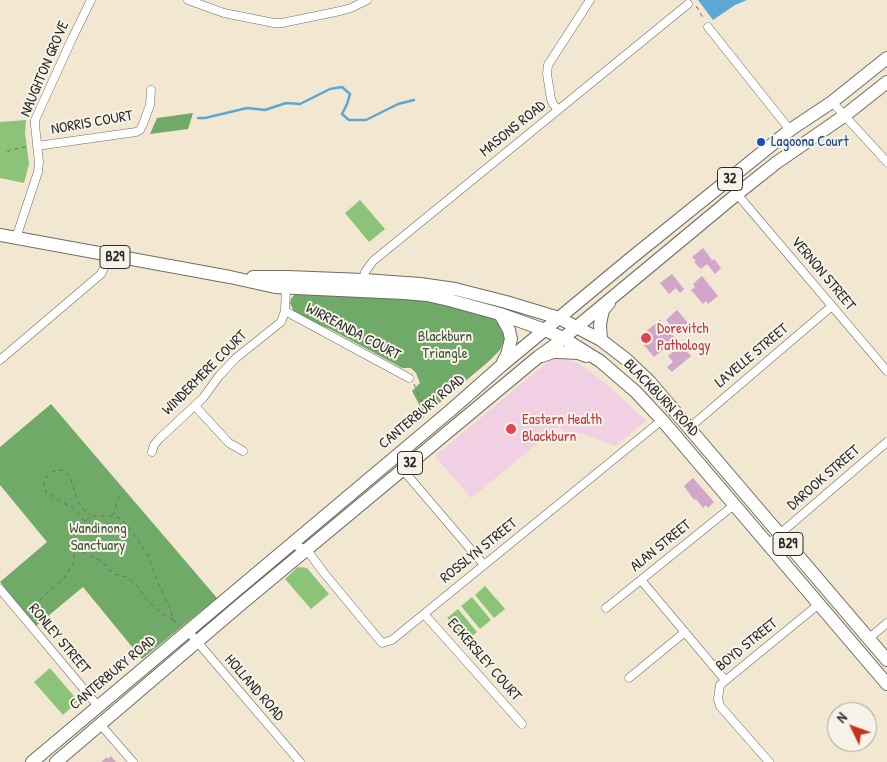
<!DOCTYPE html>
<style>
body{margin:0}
#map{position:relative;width:887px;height:762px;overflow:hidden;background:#f2e7d0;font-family:"Patrick Hand",sans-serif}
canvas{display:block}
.north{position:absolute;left:827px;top:702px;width:50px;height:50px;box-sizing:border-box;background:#f7f3e8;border:1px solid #a5a39c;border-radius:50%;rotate:312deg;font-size:14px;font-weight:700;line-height:20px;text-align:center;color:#2b2b2b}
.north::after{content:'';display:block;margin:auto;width:18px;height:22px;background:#c8321e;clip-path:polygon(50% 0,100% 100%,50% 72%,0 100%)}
</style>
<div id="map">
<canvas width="887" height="762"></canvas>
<div class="north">N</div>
</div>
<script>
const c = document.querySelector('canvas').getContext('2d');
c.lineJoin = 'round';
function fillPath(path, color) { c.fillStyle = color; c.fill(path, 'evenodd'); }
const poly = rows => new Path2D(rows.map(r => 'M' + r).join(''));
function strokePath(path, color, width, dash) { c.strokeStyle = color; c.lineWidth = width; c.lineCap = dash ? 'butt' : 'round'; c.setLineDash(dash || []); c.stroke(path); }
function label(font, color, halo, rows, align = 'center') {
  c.font = font + ' "Patrick Hand",sans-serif'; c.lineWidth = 4; c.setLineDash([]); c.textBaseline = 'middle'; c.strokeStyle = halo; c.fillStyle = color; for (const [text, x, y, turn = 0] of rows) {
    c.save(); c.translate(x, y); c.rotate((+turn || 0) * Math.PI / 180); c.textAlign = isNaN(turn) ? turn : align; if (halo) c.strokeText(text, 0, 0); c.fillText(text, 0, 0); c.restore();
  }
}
fillPath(poly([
 [551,359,557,359,573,361,581,365,611,388,646,421,615,446,578,432,570,438,559,426,471,498,435,456]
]), '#f1d0e3');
fillPath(poly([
 [26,120,25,133,29,164,24,183,0,178,0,122],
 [360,200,385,229,369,242,345,213],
 [298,567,307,568,329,594,311,609,285,579],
 [485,586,505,609,494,618,475,595],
 [472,597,491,620,480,629,461,606],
 [458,609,477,632,467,641,447,618],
 [50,668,78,701,63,715,34,682]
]), '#8bc478');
fillPath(poly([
 [193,113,188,129,150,134,157,118],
 [298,293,402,298,437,302,493,317,500,322,507,334,500,350,488,362,419,420,420,406,412,391,420,383,416,373,411,368,402,368,330,329,298,317,294,312,290,303,291,299,294,295],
 [51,404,217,598,142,659,83,587,36,626,0,582,47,542,0,485,0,447]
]), '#70aa68');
fillPath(poly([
 [698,0,747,0,735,5,713,20]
]), '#5da7d5');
strokePath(poly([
 [198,118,205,118,247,108,265,110,286,103,300,104,330,89,342,87,350,94,347,104,342,114,349,120,366,120,398,104,414,100]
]), '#5da7d5', 2.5);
fillPath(poly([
 [703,248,712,260,701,269,694,262,696,261,692,257],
 [714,259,721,268,715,274,707,264],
 [672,274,684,289,680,293,676,288,669,294,660,283],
 [702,276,718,296,708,304,706,301,703,304,691,290,695,287,693,284],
 [677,310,688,323,676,332,666,320],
 [660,320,676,339,654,357,638,338],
 [681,345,691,356,672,372,667,367,673,362,668,356],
 [693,478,714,502,708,508,706,505,703,508,696,499,694,500,684,486],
 [111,756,116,762,101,762,107,757,108,759]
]), '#d2a5cb');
const street = poly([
 [188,0,224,13,274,23,282,23,340,11,351,8,367,0],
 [708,27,790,130],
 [832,102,887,162],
 [558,110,553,104,551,99,547,74,548,65,590,0],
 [37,146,136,132,140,130,143,124,150,105,151,90],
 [737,194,887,371],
 [16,238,38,172,39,162,35,125,35,120,71,41,91,0],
 [364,280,365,272,373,261,688,4],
 [285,311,409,378],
 [0,360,101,274,105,266,108,255],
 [195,406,229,443,243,451],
 [689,428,832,306],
 [152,452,154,445,159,439,203,398,219,376,236,358,281,322,285,311,286,288],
 [403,470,484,565],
 [292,544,307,550,324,573,382,643,392,640,662,420],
 [768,544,887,442],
 [641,580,725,680],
 [0,589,98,706],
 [606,608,734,505],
 [424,614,522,724],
 [188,631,300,762],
 [868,639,887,623],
 [629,678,685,632],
 [100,724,133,762],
 [769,762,720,706,718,699,720,685,819,604]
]);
const primary = poly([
 [0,235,230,277,275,287,404,293,427,295,449,300,500,314,545,330,563,338,600,361,636,392,662,420,887,684],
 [253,277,287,277,364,280,420,284,455,289,506,302,559,318,601,340,627,360,649,381,887,660],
 [500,314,509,330,511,339,507,355,503,362],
 [601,340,600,325,601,319,603,310,609,303],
 [542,356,553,352,558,352,578,353,586,356],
 [32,762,451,410,501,366,630,259,790,130,832,102,887,58],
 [56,762,240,605,538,357,555,345,737,194,776,163,844,116,887,82]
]);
strokePath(street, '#716d65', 9);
strokePath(primary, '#716d65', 14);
strokePath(poly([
 [696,7,697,7,704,20],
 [7,152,11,150,28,146],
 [414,384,424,408,423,420],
 [113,515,118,498,123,493],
 [85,521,79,514,72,507,61,502,46,492,44,484,47,477,53,471,63,470,70,476,77,500,83,509,90,515],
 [75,549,101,561,114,574,127,577,138,587,147,600,159,611,173,620],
 [29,612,48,592,63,580,73,564,75,548,79,532,85,522,91,516,113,516,121,519,130,529,148,555,157,580,170,608,173,620,179,624]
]), '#716d65', 1, [4, 4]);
strokePath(street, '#fff', 8);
strokePath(primary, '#fff', 12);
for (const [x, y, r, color] of [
 [761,142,5,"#1a4fb4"],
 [646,338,6,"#e0444e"],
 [511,429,6,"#e0444e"]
]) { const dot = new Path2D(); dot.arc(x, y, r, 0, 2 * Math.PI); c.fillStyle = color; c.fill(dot); strokePath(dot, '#f7f3e8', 2); }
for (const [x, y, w] of [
 [730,179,25],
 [115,257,30],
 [410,463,25],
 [788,544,30]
]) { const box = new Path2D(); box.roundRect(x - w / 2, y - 11.5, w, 23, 4); c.fillStyle = '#f7f3e8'; c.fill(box); strokePath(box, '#2b2b2b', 1); }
label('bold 14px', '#2b2b2b', null, [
 ["32",730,179],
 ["B29",115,257],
 ["32",410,463],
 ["B29",788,544]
]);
label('15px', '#2b2b2b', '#f7f3e8', [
 ["NAUGHTON GROVE",45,69,-67],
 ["NORRIS COURT",92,123,-10],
 ["MASONS ROAD",513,129,-39],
 ["VERNON STREET",823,274,50],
 ["WIRREANDA COURT",353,332,28],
 ["LAVELLE STREET",752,356,-40],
 ["WINDERMERE COURT",205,373,-45],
 ["BLACKBURN ROAD",661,398,46],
 ["CANTERBURY ROAD",422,412,-40],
 ["DAROOK STREET",824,478,-41],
 ["ALAN STREET",661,546,-39],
 ["ROSSLYN STREET",479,551,-39],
 ["RONLEY STREET",59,639,50],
 ["BOYD STREET",747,645,-39],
 ["ECKERSLEY COURT",484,660,49],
 ["CANTERBURY ROAD",113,673,-40],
 ["HOLLAND ROAD",254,688,49]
]);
label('15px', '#164399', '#f7f3e8', [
 ["Lagoona Court",771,142]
], 'left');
label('15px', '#be3a42', '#f7f3e8', [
 ["Dorevitch",657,329],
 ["Pathology",657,346],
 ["Eastern Health",522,420],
 ["Blackburn",522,437]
], 'left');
label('15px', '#485942', '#f7f3e8', [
 ["Blackburn",445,337],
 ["Triangle",445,354],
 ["Wandinong",98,529],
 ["Sanctuary",98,546]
]);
</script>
